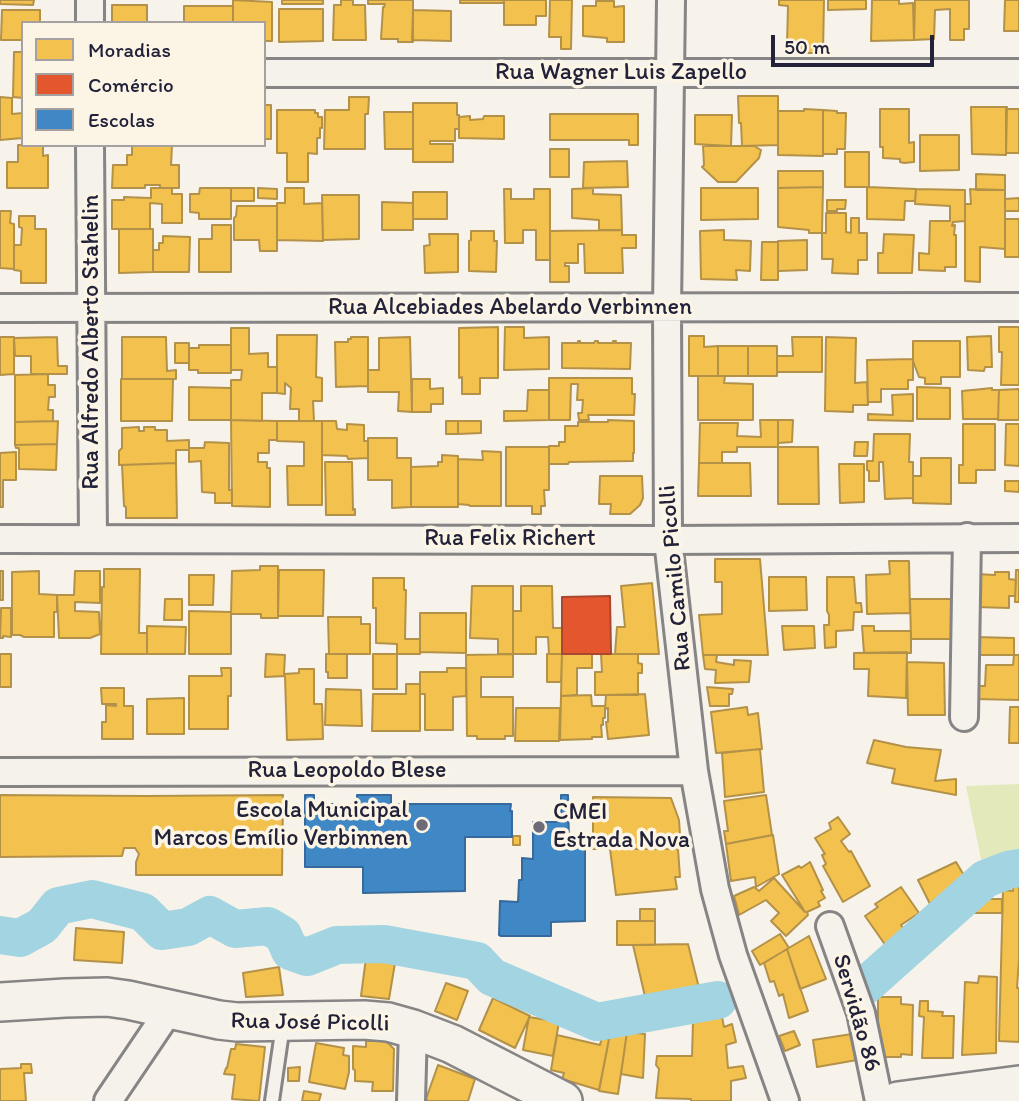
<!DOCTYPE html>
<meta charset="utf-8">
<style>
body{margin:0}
#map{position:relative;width:1019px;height:1101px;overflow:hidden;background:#f7f3ea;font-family:Itim,sans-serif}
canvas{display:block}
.legend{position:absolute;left:21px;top:21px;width:245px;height:126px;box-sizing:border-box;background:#fcf5e5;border:2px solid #a5a1a1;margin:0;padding:9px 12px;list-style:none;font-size:21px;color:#22223b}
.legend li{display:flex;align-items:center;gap:14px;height:35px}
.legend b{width:35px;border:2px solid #a5a1a1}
.scale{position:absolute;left:771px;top:35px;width:163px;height:32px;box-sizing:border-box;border:4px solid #22223b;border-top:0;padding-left:9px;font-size:21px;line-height:24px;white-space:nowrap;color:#22223b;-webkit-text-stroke:5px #fcf5e5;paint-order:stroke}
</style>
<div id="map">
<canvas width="1019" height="1101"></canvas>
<ul class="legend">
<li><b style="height:19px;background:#f2c14e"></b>Moradias</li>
<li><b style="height:19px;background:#e4572e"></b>Comércio</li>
<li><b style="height:19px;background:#3f88c5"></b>Escolas</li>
</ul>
<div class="scale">50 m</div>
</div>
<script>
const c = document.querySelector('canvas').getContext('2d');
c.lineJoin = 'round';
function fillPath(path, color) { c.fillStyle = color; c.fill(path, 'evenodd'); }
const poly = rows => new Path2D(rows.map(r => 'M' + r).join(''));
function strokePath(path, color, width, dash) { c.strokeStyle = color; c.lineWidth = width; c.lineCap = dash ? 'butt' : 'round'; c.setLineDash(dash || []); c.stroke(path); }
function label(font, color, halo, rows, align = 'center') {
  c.font = font + ' Itim,sans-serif'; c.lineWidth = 7; c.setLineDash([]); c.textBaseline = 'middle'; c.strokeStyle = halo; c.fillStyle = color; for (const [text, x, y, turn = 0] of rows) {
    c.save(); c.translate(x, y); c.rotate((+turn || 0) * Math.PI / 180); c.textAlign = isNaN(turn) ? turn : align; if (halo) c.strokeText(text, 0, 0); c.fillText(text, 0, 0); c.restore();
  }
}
fillPath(poly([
 [1019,784,1019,868,1008,870,985,879,966,786]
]), '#e4e9bb');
const homes = poly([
 [0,0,34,0,33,5,0,4,0,0],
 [233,0,272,2,272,41,264,41,264,23,233,23,233,0],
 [282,0,323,0,323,4,282,4,282,0],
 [341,0,353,0,353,5,365,5,366,40,333,40,334,5,341,5,341,0],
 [368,0,413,0,413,42,398,42,398,39,381,39,383,7,384,7,385,4,368,4,368,0],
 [460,0,504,0,504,3,460,3,460,0],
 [504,0,546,0,546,16,536,16,536,25,504,25,504,0],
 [550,0,572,0,571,49,561,49,561,37,549,37,550,0],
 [779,0,824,0,823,53,789,53,789,45,787,45,788,6,779,5,779,0],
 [828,0,866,0,866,9,828,10,828,0],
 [872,0,899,0,899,4,913,3,914,40,871,41,872,0],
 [915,0,969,0,969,29,964,29,964,40,950,40,950,9,935,10,934,39,914,40,915,0],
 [1005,0,1019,0,1019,31,1004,31,1005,0],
 [596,1,614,1,614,7,624,6,624,42,607,42,607,38,583,36,583,6,596,6,596,1],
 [112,5,147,5,147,22,112,22,112,5],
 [184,6,233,6,233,23,184,23,184,6],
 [279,9,323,9,323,41,279,42,279,9],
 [2,10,40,10,40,23,23,23,23,40,1,40,2,10],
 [413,10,451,11,451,41,412,40,413,10],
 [14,52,23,52,23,98,13,97,14,52],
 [738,96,778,96,778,145,742,146,741,123,739,123,738,96],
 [0,97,12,98,12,114,23,113,23,138,0,140,0,97],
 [349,97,369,97,368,114,365,114,365,149,324,149,325,110,349,110,349,97],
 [413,103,457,103,457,115,459,115,459,129,455,129,455,141,430,141,430,144,453,144,453,162,413,162,413,103],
 [264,105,271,105,271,139,264,139,264,105],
 [971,107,1007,107,1006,155,972,154,971,107],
 [804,109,823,110,823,156,778,155,778,111,804,111,804,109],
 [880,109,909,109,909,143,914,142,914,162,904,163,900,162,900,159,883,158,883,147,880,147,880,109],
 [1006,109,1019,109,1019,153,1006,153,1006,109],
 [277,110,315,110,315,113,318,113,318,117,322,117,322,128,320,128,320,138,317,138,317,154,308,153,308,182,287,182,287,153,277,153,277,110],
 [823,110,837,111,837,113,846,113,845,149,837,149,837,154,823,154,823,110],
 [384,112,413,112,413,149,385,149,384,112],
 [550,114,638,114,638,145,629,145,629,140,550,140,550,114],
 [695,115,732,115,731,146,695,144,695,115],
 [470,116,470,120,483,119,484,116,504,116,504,139,459,138,459,117,470,116],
 [920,135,959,135,959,170,920,171,920,135],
 [18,145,43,145,43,156,48,155,48,188,7,188,7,162,18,162,18,145],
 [132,145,172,145,171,165,179,165,179,188,160,188,160,185,145,185,145,188,112,188,113,165,127,165,127,155,132,155,132,145],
 [703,146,754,146,761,150,759,158,736,182,718,182,702,167,704,165,703,146],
 [550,149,569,149,569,177,550,177,550,149],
 [845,152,869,152,869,187,845,187,845,152],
 [627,161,628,187,583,188,584,162,627,161],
 [778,171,823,171,823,187,778,188,778,171],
 [976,174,1005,175,1005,190,976,190,976,174],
 [823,187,822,233,809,233,809,230,778,227,778,188,823,187],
 [867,187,916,189,915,201,905,201,904,220,867,219,867,187],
 [151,188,172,188,172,194,182,194,182,223,162,223,162,204,150,203,150,229,112,229,112,200,124,200,124,197,151,198,151,188],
 [200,188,231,188,231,219,199,219,199,213,190,212,190,194,199,194,200,188],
 [231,188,254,188,254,201,231,201,231,188],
 [258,188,277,189,277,199,258,198,258,188],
 [285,188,304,188,304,204,322,203,323,241,277,240,277,203,285,203,285,188],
 [593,188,593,194,621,195,622,230,599,230,599,220,572,218,572,189,593,188],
 [701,188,758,188,758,219,701,220,701,188],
 [504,189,511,189,511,199,534,199,534,189,550,189,550,260,536,260,536,230,523,230,523,243,505,243,504,189],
 [916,189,965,190,965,221,953,222,952,226,955,225,954,235,956,235,956,267,945,267,945,271,919,270,919,253,929,254,930,221,950,221,950,206,915,204,916,189],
 [970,189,1005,190,1005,249,980,247,980,282,965,281,965,204,971,204,970,189],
 [413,192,447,192,447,219,413,219,413,192],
 [322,195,359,195,359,239,323,240,322,195],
 [1019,198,1019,211,1005,211,1005,199,1019,198],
 [827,200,846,200,845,209,837,209,837,211,827,211,827,200],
 [382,202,413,203,413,230,382,230,382,202],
 [237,206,277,206,277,251,260,251,259,240,234,240,234,218,236,216,237,206],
 [0,211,11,211,10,223,14,224,14,269,0,268,0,211],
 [826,213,846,213,846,232,851,233,851,218,859,218,859,233,867,233,867,260,858,260,858,274,832,273,833,259,822,259,822,233,826,233,826,213],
 [19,216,35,216,35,229,46,229,46,283,21,283,21,271,14,270,14,245,21,245,22,228,19,227,19,216],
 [1005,219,1019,219,1019,257,1005,257,1005,219],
 [212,225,231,225,231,272,199,272,199,239,212,239,212,225],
 [119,229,153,229,153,272,119,273,119,229],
 [622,230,622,235,636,235,636,248,622,248,623,273,585,273,584,244,578,244,578,263,565,263,565,266,569,266,569,282,550,282,550,231,622,230],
 [724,230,724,240,751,241,750,271,736,270,737,280,701,279,700,231,724,230],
 [471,231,494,231,494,241,497,241,496,272,469,271,469,241,471,240,471,231],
 [429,234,458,234,458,272,425,273,424,246,430,245,429,234],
 [884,234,914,235,912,273,878,273,878,253,883,253,884,234],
 [163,236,190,237,189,272,153,272,153,250,159,250,159,243,163,243,163,236],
 [807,240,807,270,778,271,778,241,807,240],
 [762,242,778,242,778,280,761,280,762,242],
 [498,327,498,378,480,378,480,394,462,394,462,377,459,378,459,328,498,327],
 [505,327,524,327,524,338,549,337,549,369,504,370,505,327],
 [999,327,1019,327,1019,385,1001,385,1002,352,999,352,999,327],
 [231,328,249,328,249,354,268,353,268,367,277,367,277,393,262,393,262,421,231,420,231,380,241,380,242,370,231,370,231,328],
 [277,335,317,335,316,377,322,378,322,401,313,401,314,421,299,421,299,409,290,409,291,388,285,383,285,394,277,393,277,335],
 [689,336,704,336,704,347,718,346,718,376,689,376,689,336],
 [991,336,992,367,985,367,984,371,968,370,967,337,991,336],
 [0,337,14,337,14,374,0,375,0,337],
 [57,337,58,366,67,366,67,374,31,374,31,356,15,356,14,338,57,337],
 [122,337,166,337,167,371,176,370,176,379,122,379,122,337],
 [351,337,368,337,368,386,336,387,335,342,348,342,348,339,351,339,351,337],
 [410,337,412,412,398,411,399,392,368,392,368,370,379,370,379,338,410,337],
 [792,337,822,337,822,372,777,372,777,356,793,356,792,337],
 [826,337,856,338,855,383,867,382,868,405,853,405,853,412,825,411,826,337],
 [578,341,580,341,580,343,594,343,595,341,598,341,598,343,613,343,613,341,616,341,615,343,631,343,630,369,562,368,562,343,578,343,578,341],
 [913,341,960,341,960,377,941,377,941,384,925,384,925,378,919,377,913,361,913,341],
 [175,343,189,343,189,363,175,363,175,343],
 [199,345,231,345,231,373,198,373,198,370,189,370,189,348,199,348,199,345],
 [718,346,748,346,748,376,718,376,718,346],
 [748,346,777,346,777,376,748,376,748,346],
 [913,359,913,380,908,380,908,389,881,389,881,402,868,402,867,360,913,359],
 [48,374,48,385,55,385,55,397,49,397,48,410,53,410,53,421,15,422,15,375,48,374],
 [698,376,725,376,724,383,753,384,753,420,698,420,698,376],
 [549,378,632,378,632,394,635,394,634,415,588,415,589,420,579,420,578,413,582,413,583,400,577,400,578,384,571,384,570,420,549,420,549,378],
 [121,379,173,379,172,421,121,421,121,379],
 [412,379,430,379,430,389,443,388,443,404,431,404,431,412,412,412,412,379],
 [189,387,231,388,231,420,189,420,189,387],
 [917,387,950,388,950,419,917,419,917,387],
 [992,388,992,390,999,390,998,419,963,419,962,391,992,388],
 [1019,389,1019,420,998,420,999,390,1019,389],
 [528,390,549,390,549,420,504,421,504,411,527,411,528,390],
 [913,394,913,421,868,420,868,414,893,415,892,395,913,394],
 [231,420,277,421,277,440,269,440,269,453,258,453,258,462,267,462,267,468,270,468,270,507,232,506,231,420],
 [608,420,634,421,634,453,633,453,633,461,569,462,568,464,549,464,549,446,559,446,559,442,565,442,565,426,578,426,578,422,608,422,608,420],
 [760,420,778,420,778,447,737,447,737,452,722,452,722,463,699,463,700,423,738,423,737,436,761,437,760,420],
 [778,420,793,420,792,442,778,443,778,420],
 [58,421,57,444,15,445,15,422,58,421],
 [277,421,322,421,322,505,288,505,287,466,304,466,304,442,277,441,277,421],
 [322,421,336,421,337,429,347,430,347,424,364,425,364,441,368,441,368,458,348,459,347,456,322,455,322,421],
 [446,421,458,421,458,434,446,434,446,421],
 [458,421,481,421,481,433,458,434,458,421],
 [963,424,995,424,995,470,976,470,976,483,959,483,959,465,963,465,963,424],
 [1006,424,1019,424,1019,466,1005,465,1006,424],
 [139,427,139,431,144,431,144,427,155,427,155,430,167,430,167,441,189,440,189,450,176,450,176,463,119,465,119,451,122,448,122,428,139,427],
 [874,434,910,434,909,462,913,462,913,498,885,499,883,462,879,462,879,481,869,481,869,471,867,470,867,461,873,461,874,434],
 [368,438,397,438,397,458,411,458,411,507,392,508,392,480,368,480,368,438],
 [205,442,229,443,229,490,232,490,232,503,215,503,215,493,202,492,201,461,189,462,189,448,204,448,205,442],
 [855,442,868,442,867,456,854,456,855,442],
 [57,444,56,470,19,469,19,448,16,448,15,445,57,444],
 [506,447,549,447,549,490,544,490,545,506,541,506,541,514,532,514,532,506,506,506,506,447],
 [778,447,818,447,819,504,778,504,778,447],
 [482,451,501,452,501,506,470,506,469,505,458,504,458,459,483,460,482,451],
 [16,452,16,480,3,480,3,507,0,507,0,453,16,452],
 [442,455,458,456,458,507,411,507,411,467,438,466,438,462,442,462,442,455],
 [921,458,951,458,951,504,913,503,913,476,921,476,921,458],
 [325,462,352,462,353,510,355,509,355,515,326,515,325,462],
 [176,463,177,518,126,518,126,507,124,506,122,465,176,463],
 [699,463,750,463,751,496,698,496,699,463],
 [839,464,864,464,864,502,840,503,839,464],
 [600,476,642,476,643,498,640,505,630,514,610,514,611,504,599,504,600,476],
 [1005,481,1019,481,1019,492,1005,491,1005,481],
 [715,559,760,559,768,655,703,655,699,615,722,614,722,582,715,582,715,559],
 [889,561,909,561,910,613,867,614,866,575,890,574,889,561],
 [260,566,278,566,278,618,261,618,261,614,231,614,232,571,260,570,260,566],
 [104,569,140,569,139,633,147,633,147,654,101,654,102,587,104,587,104,569],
 [279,570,324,570,323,616,278,616,279,570],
 [1016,570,1019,570,1019,602,1015,602,1016,570],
 [0,571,3,571,3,600,0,600,0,571],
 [39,571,39,594,57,595,57,612,54,612,54,637,24,637,20,635,12,635,12,572,39,571],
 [75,571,100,571,100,603,75,602,75,611,99,612,100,634,90,638,59,638,57,595,74,595,75,571],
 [995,572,1009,572,1009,579,1016,580,1015,596,1009,596,1009,608,976,607,976,574,995,575,995,572],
 [189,575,214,575,213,605,189,605,189,575],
 [769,577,806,577,807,610,769,611,769,577],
 [827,577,854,577,856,603,861,603,862,612,854,612,853,630,836,631,836,647,825,648,824,625,829,625,829,615,827,611,827,577],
 [373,578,404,578,404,590,406,590,405,639,420,639,420,654,397,654,397,644,376,643,376,608,373,608,373,578],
 [652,583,659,654,615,654,617,627,625,627,621,586,652,583],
 [472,586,513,586,513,654,498,654,498,639,470,638,472,586],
 [521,586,552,586,553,628,562,628,562,654,549,654,548,637,536,637,536,654,513,654,513,611,521,611,521,586],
 [165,599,182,599,182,620,164,620,165,599],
 [910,599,957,599,956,639,911,639,910,599],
 [1,608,11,608,11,637,3,636,3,638,0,638,1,608],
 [189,611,231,612,231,654,189,654,189,611],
 [420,613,466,613,466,653,420,652,420,613],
 [328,617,361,617,361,624,370,624,370,654,329,654,328,617],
 [147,626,186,627,185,654,147,654,147,626],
 [782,626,814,626,815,648,784,650,782,626],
 [862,626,874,626,874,631,911,631,911,653,864,653,862,626],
 [975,637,1014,638,1014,655,975,655,975,637],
 [907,652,906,698,868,696,869,669,854,669,854,653,907,652],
 [0,654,11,654,11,687,0,687,0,654],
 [266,654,285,655,284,674,299,673,299,669,314,669,314,704,322,704,323,739,287,740,285,676,265,677,266,654],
 [326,654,347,654,347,678,328,678,328,672,326,672,326,654],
 [373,654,397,654,397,689,373,689,373,654],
 [513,654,513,677,481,677,481,697,513,697,513,736,505,736,505,739,477,739,477,736,467,736,466,655,513,654],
 [547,654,562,654,561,682,547,682,547,654],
 [562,654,592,654,592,668,577,668,577,695,561,696,562,654],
 [601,654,638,654,638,663,642,664,642,673,638,673,638,695,595,695,595,672,602,672,601,654],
 [703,655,717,655,716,662,734,665,734,660,751,661,749,682,715,683,716,670,705,669,703,655],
 [1014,655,1019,655,1019,700,974,699,974,686,985,686,986,665,1013,665,1014,655],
 [907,662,944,663,945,715,908,715,907,662],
 [221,668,231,668,231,696,228,696,228,729,189,729,189,676,222,676,221,668],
 [447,668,466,668,466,696,453,697,453,730,425,730,425,694,420,694,420,672,447,672,447,668],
 [406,684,420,684,420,731,372,731,373,694,406,694,406,684],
 [707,687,733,689,732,694,729,694,729,706,710,706,707,687],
 [101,688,124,688,124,706,133,706,133,739,102,739,102,722,106,722,106,705,116,706,116,704,102,704,101,688],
 [326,689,361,690,362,726,325,725,326,689],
 [645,694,649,735,608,739,606,722,608,722,608,708,605,709,606,695,645,694],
 [591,695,592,706,605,706,605,718,603,718,603,725,601,725,602,737,592,737,592,739,560,740,561,696,591,695],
 [184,698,184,734,147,734,147,699,184,698],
 [747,707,748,715,758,713,762,749,716,753,711,712,747,707],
 [1010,707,1019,707,1019,743,1009,743,1010,707],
 [516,708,560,708,559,741,515,741,516,708],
 [874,740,906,747,941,750,935,781,956,779,956,795,892,783,895,769,867,763,874,740],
 [760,749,764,792,725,797,722,753,760,749],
 [0,795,145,796,283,795,282,875,136,875,136,862,139,854,135,848,124,848,122,856,0,857,0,795],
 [766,795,772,835,726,844,724,831,728,831,724,801,766,795],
 [593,797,671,798,679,820,681,849,593,849,593,797],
 [838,817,850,834,841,841,849,852,851,851,870,886,843,902,823,866,826,864,822,855,825,854,815,838,831,829,829,823,838,817],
 [773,835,779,874,756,887,755,877,731,881,726,844,773,835],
 [513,836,520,836,520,845,513,845,513,836],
 [610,849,678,849,680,877,675,877,677,889,616,895,610,849],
 [810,862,823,890,821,891,825,898,818,902,820,906,807,912,808,915,786,936,771,921,779,913,766,900,739,915,734,896,754,887,759,891,774,878,805,912,782,875,799,866,801,868,810,862],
 [956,862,968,882,961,886,962,888,930,904,918,880,956,862],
 [1014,875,1019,876,1019,959,1017,988,1019,988,1019,1042,999,1041,1003,890,1013,891,1014,875],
 [901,887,919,913,901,925,906,932,886,946,865,916,878,907,875,904,901,887],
 [975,899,1002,899,1002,913,975,913,975,899],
 [640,909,655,909,655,921,640,921,640,909],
 [617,921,655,921,655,945,617,945,617,921],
 [76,928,124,932,122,963,74,960,76,928],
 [780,934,789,948,760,965,752,951,780,934],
 [809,936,826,979,800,989,787,949,809,936],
 [688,944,700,992,647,1005,633,945,688,944],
 [787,949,808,1011,789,1018,783,994,779,996,774,981,770,982,764,963,787,949],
 [366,958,395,963,389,999,361,996,366,958],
 [279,967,283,995,246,997,243,973,279,967],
 [979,976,997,977,996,1053,962,1055,965,982,978,983,979,976],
 [446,983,468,991,457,1020,435,1011,446,983],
 [878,997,901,997,901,1004,913,1005,912,1055,901,1054,901,1057,878,1057,878,997],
 [493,998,530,1016,515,1048,479,1030,493,998],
 [920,1001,928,1001,928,1011,943,1012,942,1016,954,1016,953,1058,922,1058,924,1017,919,1016,920,1001],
 [529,1017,559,1022,553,1056,523,1050,529,1017],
 [722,1017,724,1027,732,1024,736,1042,726,1045,728,1068,743,1066,746,1078,731,1081,731,1101,691,1101,691,1099,656,1098,659,1069,656,1065,657,1056,692,1056,693,1021,722,1017],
 [611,1029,627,1032,618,1094,599,1091,611,1029],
 [794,1031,800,1045,785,1051,779,1036,794,1031],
 [627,1032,645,1034,643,1078,621,1074,627,1032],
 [852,1034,857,1060,817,1067,813,1040,852,1034],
 [557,1035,600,1045,602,1037,609,1039,599,1090,562,1079,564,1073,551,1070,557,1035],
 [366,1041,386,1041,394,1049,393,1091,372,1091,373,1082,355,1081,355,1070,353,1069,353,1046,366,1047,366,1041],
 [316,1043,344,1048,343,1055,349,1056,349,1072,345,1089,309,1082,316,1043],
 [236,1044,265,1047,259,1101,232,1099,235,1075,224,1074,226,1068,227,1068,231,1049,235,1049,236,1044],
 [21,1064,31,1064,32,1073,24,1073,26,1101,0,1101,0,1069,21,1068,21,1064],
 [438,1065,475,1079,468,1101,428,1101,426,1099,438,1065],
 [300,1067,299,1081,288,1081,288,1068,300,1067],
 [304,1091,321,1094,319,1101,302,1101,304,1091]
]);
fillPath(homes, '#f2c14e');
strokePath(homes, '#b49148', 2);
const shops = poly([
 [610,596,611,654,562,654,562,597,610,596]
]);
fillPath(shops, '#e4572e');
strokePath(shops, '#aa4732', 2);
const schools = poly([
 [305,795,314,795,314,804,357,804,357,795,391,795,391,804,511,804,510,811,512,811,512,837,465,837,465,891,363,893,363,867,305,867,305,795],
 [561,795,568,795,569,844,585,844,585,921,551,922,551,936,501,936,499,935,500,901,518,902,519,880,522,880,522,858,533,859,533,822,556,822,561,820,561,795]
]);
fillPath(schools, '#3f88c5');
strokePath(schools, '#36699c', 2);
strokePath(poly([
 [0,935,20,938,42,926,58,906,92,899,143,912,162,931,188,927,210,915,235,929,268,926,283,935,290,951,307,957,337,945,384,944,477,961,492,977,597,1022,718,1000],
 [865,986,985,879,1008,870,1019,868]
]), '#a2d4e2', 38);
const lane = poly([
 [272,1101,283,1025]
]);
const street = poly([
 [90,0,90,23],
 [671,0,667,308,668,540,694,771,715,889,733,955,785,1101],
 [264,73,1019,73],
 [90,145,93,538],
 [0,308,1019,307],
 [0,539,668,540,1019,538],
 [964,717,967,537],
 [0,772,694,771],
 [830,926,861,1013,879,1101],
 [108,1101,170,1009],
 [411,1101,413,1029]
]);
const secondary = poly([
 [0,1002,65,998,107,997,128,1000,219,1020,237,1022,364,1020,388,1022,413,1029,452,1044,563,1101],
 [898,1101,1019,1085]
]);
strokePath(lane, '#868485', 18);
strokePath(street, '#868485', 32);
strokePath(secondary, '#868485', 42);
strokePath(lane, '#f5f2ec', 12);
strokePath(street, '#f5f2ec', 26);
strokePath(secondary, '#f5f2ec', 37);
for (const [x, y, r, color] of [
 [422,825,7,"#6d6b78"],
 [539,827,7,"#6d6b78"]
]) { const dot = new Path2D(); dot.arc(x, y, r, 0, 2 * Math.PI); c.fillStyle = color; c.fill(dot); strokePath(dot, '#fcf5e5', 2.5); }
label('24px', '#22223b', '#fcf5e5', [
 ["Rua Wagner Luis Zapello",621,73],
 ["Rua Alcebiades Abelardo Verbinnen",510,308],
 ["Rua Alfredo Alberto Stahelin",92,342,-90],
 ["Rua Felix Richert",510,539],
 ["Rua Camilo Picolli",676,578,-95],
 ["Rua Leopoldo Blese",347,771],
 ["Servidão 86",856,1013,74],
 ["Rua José Picolli",310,1023,1]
]);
label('24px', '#22223b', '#fcf5e5', [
 ["Escola Municipal",408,811],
 ["Marcos Emílio Verbinnen",408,839],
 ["CMEI",553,813,"left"],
 ["Estrada Nova",553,841,"left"]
], 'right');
</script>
